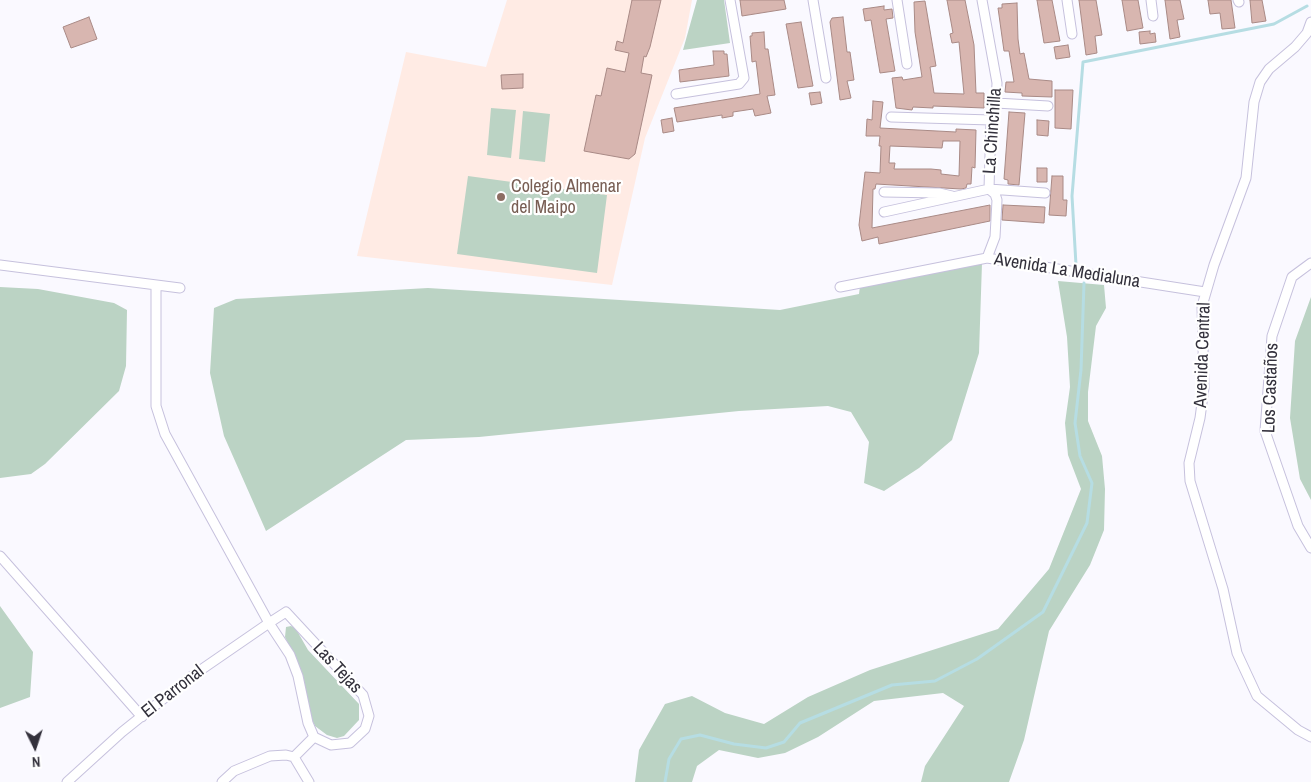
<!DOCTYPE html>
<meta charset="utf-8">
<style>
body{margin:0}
#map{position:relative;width:1311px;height:782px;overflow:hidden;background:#faf9ff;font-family:"Archivo Narrow",sans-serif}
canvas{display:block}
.north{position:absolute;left:10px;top:722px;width:50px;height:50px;-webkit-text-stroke:4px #fff;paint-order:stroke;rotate:176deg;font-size:14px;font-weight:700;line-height:20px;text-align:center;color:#33313c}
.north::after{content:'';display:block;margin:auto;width:18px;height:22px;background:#33313c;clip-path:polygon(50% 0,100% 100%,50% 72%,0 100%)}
</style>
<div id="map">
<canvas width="1311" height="782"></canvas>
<div class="north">N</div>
</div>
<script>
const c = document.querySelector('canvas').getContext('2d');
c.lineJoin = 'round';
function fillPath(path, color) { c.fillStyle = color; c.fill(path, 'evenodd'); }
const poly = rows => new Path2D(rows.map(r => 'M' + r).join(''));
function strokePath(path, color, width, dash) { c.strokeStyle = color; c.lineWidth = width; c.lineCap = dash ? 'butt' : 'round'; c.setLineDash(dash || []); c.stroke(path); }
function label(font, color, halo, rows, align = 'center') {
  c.font = font + ' "Archivo Narrow",sans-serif'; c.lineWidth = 4.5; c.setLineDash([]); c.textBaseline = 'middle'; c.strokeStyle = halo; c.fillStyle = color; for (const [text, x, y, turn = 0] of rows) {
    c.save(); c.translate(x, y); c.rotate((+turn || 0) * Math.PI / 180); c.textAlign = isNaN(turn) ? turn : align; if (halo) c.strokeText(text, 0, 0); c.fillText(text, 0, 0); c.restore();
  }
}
fillPath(poly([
 [507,0,692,0,685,38,645,138,612,285,357,256,406,52,486,67]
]), '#ffebe4');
fillPath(poly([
 [697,0,724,0,730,43,683,50],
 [491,108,516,110,511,158,487,155],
 [523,111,550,114,545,162,519,159],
 [468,176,607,195,597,273,457,254],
 [982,263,979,353,952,440,919,468,884,491,864,483,869,442,851,412,828,406,739,411,479,437,406,440,266,531,224,436,210,373,214,308,236,299,428,288,780,310,859,294,860,286],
 [1058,281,1104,285,1106,308,1096,326,1088,392,1088,421,1102,456,1105,489,1104,530,1090,565,1049,631,1024,740,1009,782,921,782,925,766,964,706,943,693,874,701,818,737,785,753,758,758,719,750,697,766,692,782,635,782,639,750,665,704,692,696,725,713,764,724,808,697,870,670,998,629,1049,569,1081,489,1068,455,1065,423,1070,387,1067,337],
 [0,287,38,289,114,303,127,310,126,366,119,391,45,464,31,474,0,478],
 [1311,297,1311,500,1300,479,1290,418,1295,341],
 [0,606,33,652,30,697,0,708],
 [291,626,296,629,308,650,359,704,359,720,344,736,337,738,327,735,315,726,312,720,303,676,285,637,286,627]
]), '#bbd3c4');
strokePath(poly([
 [1076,265,1072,196,1083,62,1274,24,1307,6],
 [665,782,669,759,681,739,700,735,734,744,766,748,784,742,800,723,892,685,935,681,977,659,1043,612,1087,523,1092,483,1080,456,1075,423,1081,370,1084,283]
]), '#b6dde3', 3);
const building = poly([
 [632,0,661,0,650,47,646,57,644,56,641,73,652,75,635,154,629,159,584,151,596,95,601,96,607,68,625,72,629,53,615,50,617,41,623,43,632,0],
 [740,0,784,0,786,9,742,16,740,0],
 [947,0,965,0,974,45,976,93,984,93,984,108,933,106,933,108,913,107,912,110,896,108,892,78,902,77,903,80,922,77,915,32,914,2,925,1,936,66,930,67,934,93,964,94,959,42,952,43,950,34,953,33,947,0],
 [1037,0,1052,0,1060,41,1044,43,1037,0],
 [1079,0,1096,0,1102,35,1095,36,1097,53,1086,55,1079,0],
 [1122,0,1138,0,1143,28,1127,31,1122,0],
 [1165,0,1180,0,1184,19,1177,20,1180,37,1170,39,1165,0],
 [1208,0,1231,0,1235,28,1222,29,1220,13,1210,14,1208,0],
 [1250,0,1262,0,1266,21,1252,23,1250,0],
 [1017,3,1018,39,1020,54,1024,53,1029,79,1052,81,1052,97,1022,96,1022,93,1005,92,1006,82,1014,82,1009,51,1004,51,998,8,1002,8,1002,4,1017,3],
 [884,6,884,10,892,9,893,18,886,19,895,71,880,73,871,20,865,21,863,9,884,6],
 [89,17,97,39,71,48,63,27,89,17],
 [843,17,847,52,850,52,854,80,847,81,851,98,840,100,830,22,832,18,843,17],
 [801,22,813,86,798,88,786,24,801,22],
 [1150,31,1150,34,1155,33,1156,42,1140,44,1139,32,1150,31],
 [764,32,765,49,768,49,775,95,767,96,771,113,755,116,753,109,733,112,733,116,722,118,722,115,677,122,674,108,760,94,756,61,752,62,750,36,752,36,752,33,764,32],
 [1068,45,1070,57,1056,59,1054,47,1068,45],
 [713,51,724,51,724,54,727,54,729,76,680,82,679,70,714,65,713,51],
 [523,74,523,88,502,89,501,75,523,74],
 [1055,90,1073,90,1071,129,1055,128,1055,90],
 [820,92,822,103,811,105,809,93,820,92],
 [873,101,883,102,880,128,956,132,956,129,976,130,975,168,972,167,971,184,967,184,966,188,961,189,876,184,875,189,873,189,872,228,990,205,990,221,879,244,878,237,862,241,859,225,865,172,880,173,881,146,879,146,880,136,866,136,867,119,872,120,873,101],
 [943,141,960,141,959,176,941,174,941,170,931,169,894,169,895,163,889,163,890,146,942,148,943,141],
 [1009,112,1025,113,1019,185,1008,184,1008,180,1004,179,1009,112],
 [672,118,674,131,663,133,661,120,672,118],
 [1037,120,1049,121,1048,136,1037,135,1037,120],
 [1037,168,1047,168,1047,182,1037,182,1037,168],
 [1052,176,1063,176,1063,200,1067,200,1066,216,1049,215,1052,176],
 [1003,205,1045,207,1044,223,1002,220,1003,205]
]);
fillPath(building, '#d8b6b0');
strokePath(building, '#a98a86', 1);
const street = poly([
 [813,0,826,78],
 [897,0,907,64],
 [982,0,997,83,996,103,991,120,989,189,995,194,997,200,995,237,987,258],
 [1067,0,1072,34],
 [1151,0,1153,16],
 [1238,0,1239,2],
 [1311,22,1307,33,1295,47,1269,69,1260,82,1254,102,1246,178,1214,265,1202,306,1204,388,1200,418,1189,463,1190,481,1223,589,1237,653,1257,696,1298,730,1311,737],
 [676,94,739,84,744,78,730,0],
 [996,103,1048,106],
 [891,117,991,120],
 [884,192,939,193,952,196],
 [884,212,989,189,1045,193],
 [1311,263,1292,277,1272,336,1265,431,1298,526,1311,548],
 [0,265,180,288],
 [840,287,987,258,1205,292],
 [0,556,142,717],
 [294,757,314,737],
 [67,782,122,732,192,676,269,623,286,612,363,695,369,716,365,729,350,743,331,745,314,737,308,723,298,676,290,655,269,623,165,434,156,406,156,285],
 [222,782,234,771,270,756,286,755,294,757,309,782]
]);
strokePath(street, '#c6c1dd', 11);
strokePath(street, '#fff', 9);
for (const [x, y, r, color] of [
 [501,197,5,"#8d6e63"]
]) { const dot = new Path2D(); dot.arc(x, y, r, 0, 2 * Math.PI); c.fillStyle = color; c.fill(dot); strokePath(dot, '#fff', 2); }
label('18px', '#33313c', '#fff', [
 ["La Chinchilla",993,131,-86],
 ["Avenida La Medialuna",1067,271,9],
 ["Avenida Central",1203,355,-88],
 ["Los Castaños",1271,388,-88],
 ["Las Tejas",337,668,47],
 ["El Parronal",173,692,-38]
]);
label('18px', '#785e54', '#fff', [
 ["Colegio Almenar",511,187],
 ["del Maipo",511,208]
], 'left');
</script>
